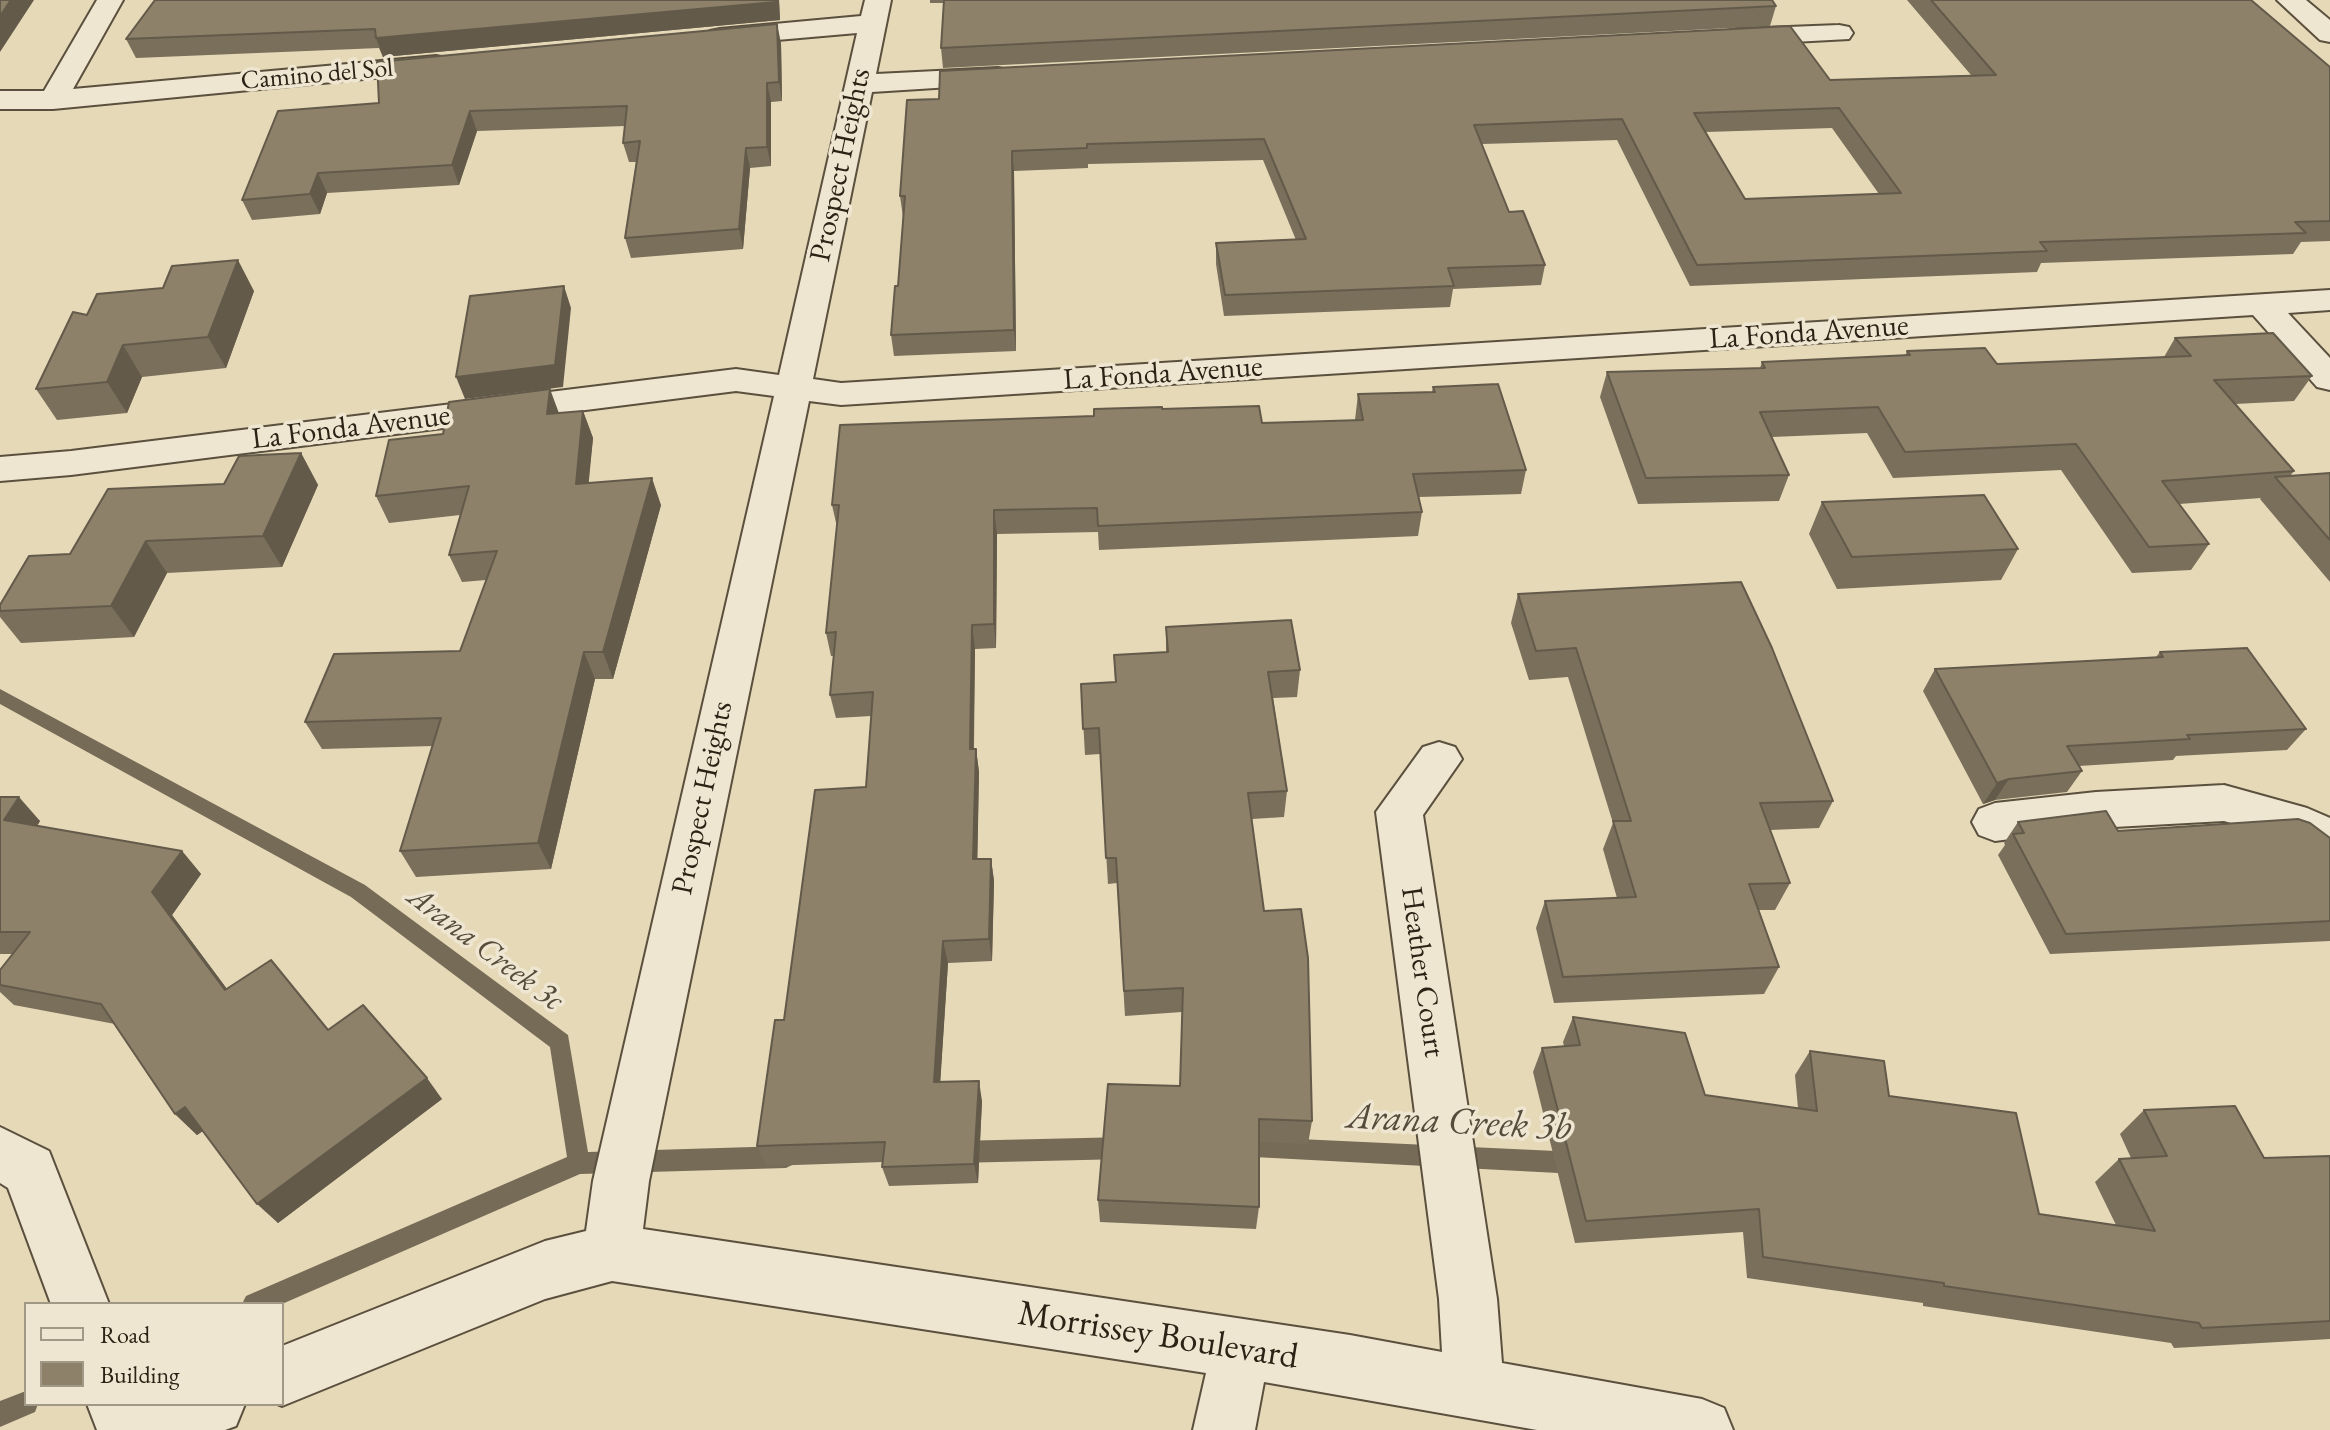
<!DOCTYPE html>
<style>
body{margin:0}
#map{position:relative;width:2330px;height:1430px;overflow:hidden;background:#e5d9b8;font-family:"EB Garamond",serif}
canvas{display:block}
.legend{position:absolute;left:24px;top:1302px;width:260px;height:104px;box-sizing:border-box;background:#eee6d1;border:2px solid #a19886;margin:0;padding:10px 14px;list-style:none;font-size:24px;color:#2d2215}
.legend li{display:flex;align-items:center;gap:16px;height:40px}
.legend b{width:40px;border:2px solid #a19886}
</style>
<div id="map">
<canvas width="2330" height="1430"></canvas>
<ul class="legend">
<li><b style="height:10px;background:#eee6d1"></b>Road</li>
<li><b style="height:22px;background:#8d816a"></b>Building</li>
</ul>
</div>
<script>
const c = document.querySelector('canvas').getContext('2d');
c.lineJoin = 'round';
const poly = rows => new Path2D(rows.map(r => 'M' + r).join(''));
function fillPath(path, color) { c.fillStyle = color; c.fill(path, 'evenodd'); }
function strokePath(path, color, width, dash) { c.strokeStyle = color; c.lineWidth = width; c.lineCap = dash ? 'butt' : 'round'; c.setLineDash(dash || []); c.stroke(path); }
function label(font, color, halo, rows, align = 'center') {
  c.font = font + ' "EB Garamond",serif'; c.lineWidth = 7; c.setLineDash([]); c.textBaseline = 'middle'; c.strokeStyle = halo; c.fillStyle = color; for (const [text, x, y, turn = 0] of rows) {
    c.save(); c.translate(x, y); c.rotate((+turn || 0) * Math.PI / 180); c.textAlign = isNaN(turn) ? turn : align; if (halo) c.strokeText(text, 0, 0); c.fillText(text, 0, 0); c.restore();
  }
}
fillPath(poly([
 [0,689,365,885,568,1035,588,1152,786,1146,794,1150,797,1157,794,1164,786,1168,580,1174,282,1304,242,1304,246,1296,567,1157,550,1047,351,897,0,704,0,689],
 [1235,1136,1577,1152,1585,1155,1588,1163,1585,1171,1577,1174,1235,1156,1227,1153,1224,1146,1227,1139,1235,1136],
 [1126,1137,1134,1141,1137,1148,1134,1155,1126,1159,955,1163,947,1159,944,1152,947,1145,955,1141,1126,1137],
 [26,1391,26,1404,38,1404,35,1412,0,1427,0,1401,26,1391]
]), '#766b56');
const minor = poly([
 [97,0,123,0,73,89,436,56,446,58,450,64,446,70,436,72,53,109,0,109,0,91,44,91,97,0],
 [865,0,891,0,876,74,998,68,1008,70,1012,76,1008,82,998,84,872,92,813,379,841,383,2330,290,2330,310,2288,313,2330,358,2330,390,2317,387,2253,315,841,405,809,401,649,1181,643,1229,1350,1335,1442,1352,1439,1299,1376,812,1423,747,1439,742,1455,747,1462,759,1423,815,1497,1299,1502,1363,1702,1399,1724,1408,1733,1430,1537,1430,1264,1382,1255,1430,1193,1430,1206,1373,612,1281,545,1299,282,1406,277,1404,282,1404,282,1346,545,1241,586,1231,593,1181,774,396,736,391,71,475,0,481,0,457,71,451,736,369,779,375,857,33,720,45,710,43,706,37,710,31,720,29,861,16,865,0],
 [2277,0,2306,0,2330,20,2330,42,2320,40,2277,0],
 [1839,25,1849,27,1853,33,1849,39,1737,45,1727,43,1723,37,1727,31,1737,29,1839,25],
 [2224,785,2307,808,2330,818,2330,863,2313,858,2292,841,2224,821,2096,828,1995,841,1979,835,1972,822,1979,809,1995,803,2096,792,2224,785],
 [0,1127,49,1151,109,1304,51,1304,8,1188,0,1183,0,1127],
 [87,1404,245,1404,236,1426,225,1430,97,1430,87,1404]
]);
strokePath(minor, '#5b503e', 4);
fillPath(minor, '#eee6d1');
fillPath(poly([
 [155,0,779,0,780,20,383,57,379,48,136,58,126,39],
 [930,0,1772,0,1776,6,1770,26,943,68,941,48,944,3,930,3],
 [1907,0,2251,0,2330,67,2330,241,2301,242,2293,254,2041,263,2037,272,1690,286,1617,140,1482,144,1509,212,1545,265,1541,285,1453,289,1450,307,1224,316,1216,264,1216,243,1296,240,1263,160,1088,164,1088,168,1014,171,1016,351,894,356,891,335,898,286,903,217,900,196,907,100,1830,80,1971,75],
 [1832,128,1879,194,1745,199,1706,132],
 [781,43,782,101,771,102,771,166,750,168,743,249,631,258,625,238,636,162,629,162,623,143,625,126,477,131,459,185,327,193,320,214,252,220,242,200,379,103],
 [254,291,226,368,142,377,127,413,57,420,36,389,87,315],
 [2175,338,2312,376,2294,401,2235,404,2294,471,2290,476,2330,473,2330,582,2260,499,2261,498,2179,504,2209,544,2191,570,2132,573,2061,470,1893,478,1867,433,1772,437,1789,475,1779,501,1638,504,1600,397,1607,372,1760,368,1762,362,1905,356,1907,351,1997,364,2164,357],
 [1433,387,1526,470,1521,494,1419,497,1422,512,1418,536,1099,550,1098,532,997,534,996,648,975,649,974,749,976,749,979,772,977,859,991,859,994,881,992,961,948,963,940,1082,982,1101,978,1183,889,1186,882,1167,883,1162,766,1166,757,1146,784,1020,866,787,871,716,836,718,830,695,834,656,831,656,826,633,837,527,832,505,1094,416,1162,409,1262,423,1355,420,1358,394,1432,392],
 [583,411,593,438,588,483,661,505,613,679,595,679,551,869,416,877,400,851,433,746,322,749,305,722,460,651,486,580,462,582,449,555,460,515,389,523,376,496,443,434,559,413],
 [301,453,318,485,282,567,167,573,134,637,21,643,0,617,0,605,70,554,224,484],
 [1822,502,2018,549,2001,580,1837,589,1809,534],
 [1518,594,1833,801,1819,828,1770,830,1790,883,1775,910,1759,910,1779,967,1764,994,1554,1003,1536,928,1545,901,1617,898,1603,849,1613,823,1568,677,1529,680,1511,623],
 [1166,627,1300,670,1297,697,1273,698,1287,791,1284,817,1252,819,1264,911,1312,1121,1308,1144,1259,1142,1259,1207,1256,1229,1100,1222,1098,1200,1180,1086,1182,1012,1125,1016,1117,883,1108,884,1100,754,1085,755,1081,684,1115,682,1114,655,1166,652],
 [2160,652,2306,729,2287,750,2176,756,2173,760,2079,766,2082,771,2067,792,1995,800,1983,804,1923,691,1935,669,2156,657],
 [0,797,40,821,37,826,182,851,201,874,172,915,227,989,328,1030,442,1099,278,1223,203,1131,197,1135,175,1114,115,1024,14,1005,0,992,0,970,13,954,0,954],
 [2018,822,2118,831,2330,838,2330,941,2050,954,1998,855,2005,845,2004,843],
 [1573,1017,1705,1095,1798,1108,1795,1075,1810,1051,1889,1096,2039,1214,2116,1225,2095,1182,2119,1159,2131,1158,2120,1134,2144,1110,2264,1158,2330,1156,2330,1339,2174,1348,2171,1343,1923,1306,1923,1303,1747,1278,1743,1232,1575,1243,1533,1072,1542,1048,1564,1046,1563,1042]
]), '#796f5b');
fillPath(poly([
 [11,0,34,0,0,52,0,16],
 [779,0,780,20,383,57,376,38],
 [777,24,781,43,782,101,779,82],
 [767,83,771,102,771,166,767,147],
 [470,111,477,131,459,185,452,165],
 [746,148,750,168,743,249,739,229],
 [1012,151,1014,171,1016,351,1014,330],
 [318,173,327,193,320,214,310,194],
 [238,260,254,291,226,368,208,337],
 [564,286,571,308,563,387,465,399,456,377],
 [123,345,142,377,127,413,107,382],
 [550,389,560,416,547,414],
 [583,411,593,438,586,511,576,484],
 [301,453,318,485,282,567,263,536],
 [652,478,661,505,613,679,603,652],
 [994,510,997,534,996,648,994,624],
 [146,541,167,573,134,637,111,606],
 [972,625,975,649,973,772,970,749],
 [584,652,595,679,551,869,538,843],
 [976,749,979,772,977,882,973,859],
 [2009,779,1995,800,1983,804,1997,783],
 [19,797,40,821,26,844,4,820],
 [182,851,201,874,172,915,244,1012,225,990,152,892],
 [991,859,994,881,992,961,989,939],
 [943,941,948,963,939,1102,934,1082],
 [427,1078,442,1099,278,1223,257,1204],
 [979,1081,982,1101,978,1183,974,1164],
 [185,1107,207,1128,197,1135,175,1114]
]), '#635a4a');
const building = poly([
 [0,0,11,0,0,16,0,0],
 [155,0,776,0,776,2,376,38,375,29,126,39,155,0],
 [944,0,1772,0,1776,6,941,48,944,0],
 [1931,0,2251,0,2330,67,2330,221,2295,222,2306,233,2040,242,2047,251,1697,265,1622,119,1474,125,1509,212,1523,211,1545,265,1448,268,1454,286,1225,295,1216,243,1306,239,1264,139,1087,144,1087,148,1012,151,1014,330,891,335,895,286,898,286,905,196,900,196,907,100,939,99,940,71,1790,26,1830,80,1996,75,1931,0],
 [1839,108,1901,193,1745,199,1694,113,1839,108],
 [777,24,779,82,767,83,767,147,746,148,739,229,625,238,640,141,623,143,627,106,470,111,452,165,318,173,310,194,242,200,278,111,379,103,377,62,777,24],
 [238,260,208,337,123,345,107,382,36,389,73,312,87,315,97,294,163,288,172,266,238,260],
 [564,286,555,365,456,377,470,296,564,286],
 [2273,333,2312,376,2214,380,2294,471,2162,481,2209,544,2149,547,2076,444,1905,452,1878,407,1760,412,1789,475,1646,478,1607,372,1765,368,1762,362,1910,355,1907,351,1985,348,1997,364,2191,356,2175,338,2273,333],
 [1498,384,1526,470,1413,474,1422,512,1098,526,1097,508,994,510,994,624,972,625,970,749,976,749,973,859,991,859,989,939,943,941,934,1082,979,1081,974,1164,882,1167,885,1142,757,1146,775,1020,784,1020,815,790,866,787,873,692,830,695,836,632,826,633,839,505,832,505,840,425,1094,416,1094,409,1162,407,1162,409,1259,406,1262,423,1363,420,1358,394,1435,392,1433,387,1498,384],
 [550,389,547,414,583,411,576,484,652,478,603,652,584,652,538,843,400,851,441,718,305,722,334,654,460,651,497,551,449,555,469,486,376,496,389,440,443,434,449,402,550,389],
 [301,453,263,536,146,541,111,606,0,611,0,605,29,556,70,554,108,489,224,484,239,456,301,453],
 [2330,473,2330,540,2275,477,2330,473],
 [1984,495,2018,549,1852,557,1822,502,1984,495],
 [1741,582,1772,648,1833,801,1760,803,1790,883,1749,884,1779,967,1563,977,1545,901,1636,897,1613,821,1631,821,1576,648,1536,651,1518,594,1741,582],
 [1291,620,1300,670,1268,672,1287,791,1248,793,1264,911,1301,909,1308,958,1312,1121,1259,1119,1259,1207,1098,1200,1108,1084,1180,1086,1183,988,1124,991,1116,858,1106,858,1099,728,1083,729,1081,684,1116,682,1114,655,1168,652,1166,627,1291,620],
 [2247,648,2306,729,2187,735,2190,739,2067,746,2082,771,2009,779,1997,783,1935,669,2163,657,2160,652,2247,648],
 [0,797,19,797,4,820,182,851,152,892,225,990,271,960,328,1030,363,1005,427,1078,257,1204,185,1107,175,1114,101,1004,0,985,0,970,30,932,0,932,0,797],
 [2106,811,2118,831,2298,819,2310,823,2330,838,2330,921,2066,934,2013,834,2024,833,2018,822,2106,811],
 [1573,1017,1685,1033,1705,1095,1817,1111,1810,1051,1884,1061,1889,1096,2016,1113,2039,1214,2155,1231,2119,1159,2167,1156,2144,1110,2235,1106,2264,1158,2330,1156,2330,1321,2202,1328,2199,1323,1944,1286,1944,1283,1763,1257,1759,1209,1586,1221,1542,1048,1580,1045,1573,1017]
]);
fillPath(building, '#8d816a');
strokePath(building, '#635a4a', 2);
label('26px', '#2d2215', '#eee6d1', [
 ["Camino del Sol",317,75,-5]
]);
label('30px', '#2d2215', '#eee6d1', [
 ["Prospect Heights",841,165,-78],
 ["La Fonda Avenue",1809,333,-4],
 ["La Fonda Avenue",1163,374,-4],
 ["La Fonda Avenue",351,428,-7],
 ["Prospect Heights",703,798,-78],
 ["Heather Court",1422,972,82]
]);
label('italic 32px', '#574c3b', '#eee6d1', [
 ["Arana Creek 3c",485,949,37]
]);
label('36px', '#2d2215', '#eee6d1', [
 ["Morrissey Boulevard",1158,1336,9]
]);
label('italic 38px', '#574c3b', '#eee6d1', [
 ["Arana Creek 3b",1459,1123,3]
]);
</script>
